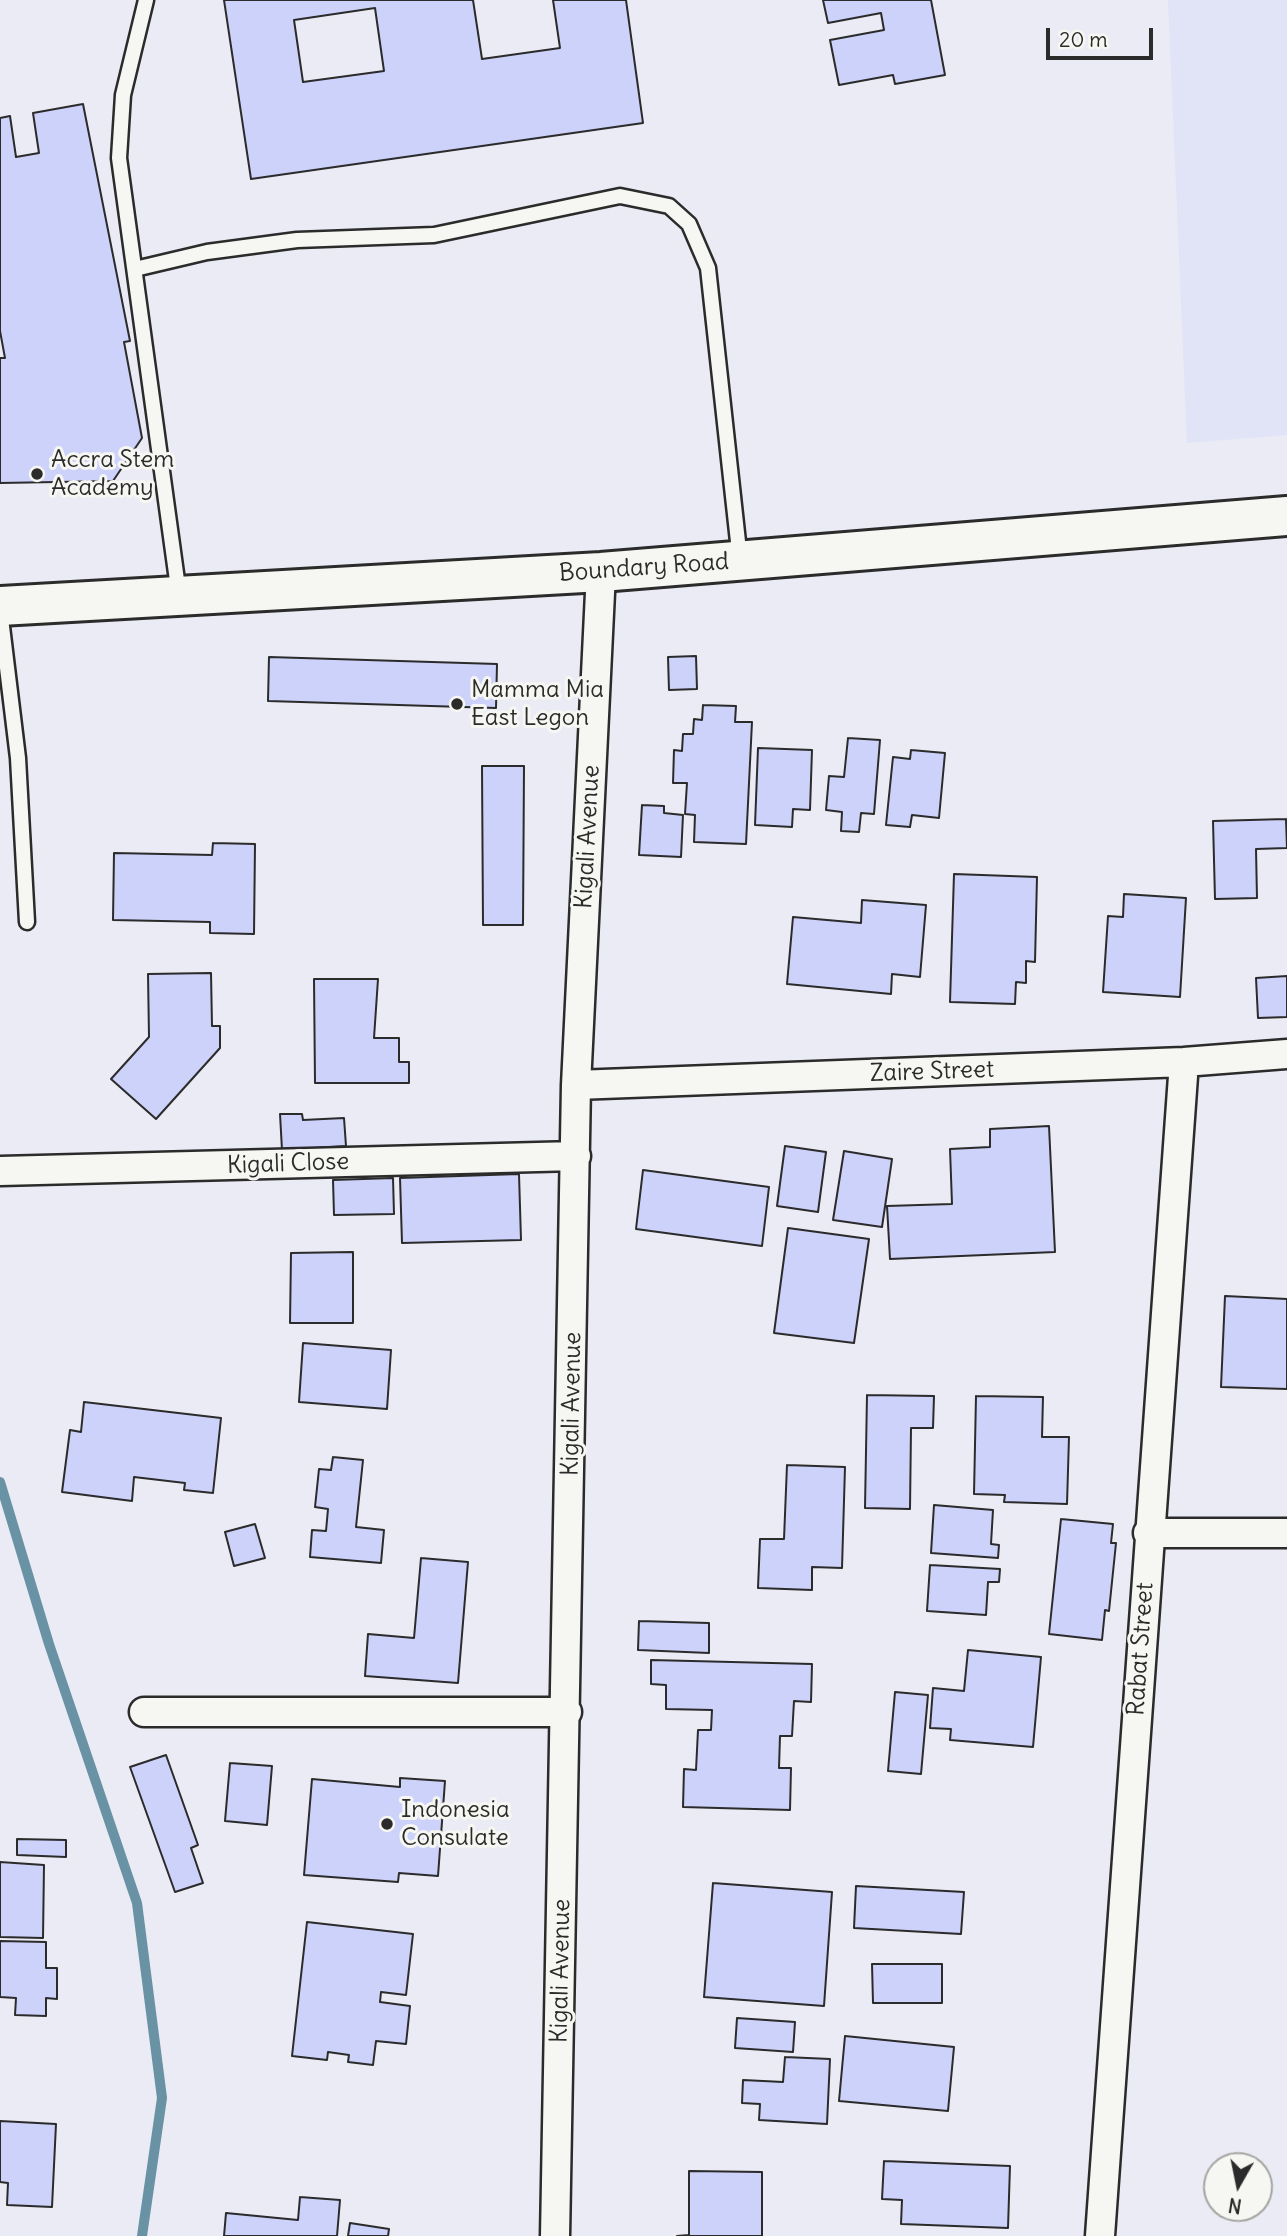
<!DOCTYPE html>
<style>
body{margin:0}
#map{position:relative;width:1287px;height:2236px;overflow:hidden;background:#eaebf4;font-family:Delius,sans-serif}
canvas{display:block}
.north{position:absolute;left:1203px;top:2152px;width:70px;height:70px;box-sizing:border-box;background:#f6f6f2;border:2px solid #a5a5a2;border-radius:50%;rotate:189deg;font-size:19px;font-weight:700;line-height:28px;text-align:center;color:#2b2b2b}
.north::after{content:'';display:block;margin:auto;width:24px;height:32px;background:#2b2b2b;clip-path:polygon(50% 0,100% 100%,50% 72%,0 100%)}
.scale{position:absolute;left:1046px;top:28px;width:107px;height:32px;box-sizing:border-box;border:4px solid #2b2b2b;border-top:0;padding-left:9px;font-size:21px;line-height:24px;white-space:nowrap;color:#2b2b2b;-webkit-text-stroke:5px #f6f6f2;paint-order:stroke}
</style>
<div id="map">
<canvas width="1287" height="2236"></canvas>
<div class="north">N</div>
<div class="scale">20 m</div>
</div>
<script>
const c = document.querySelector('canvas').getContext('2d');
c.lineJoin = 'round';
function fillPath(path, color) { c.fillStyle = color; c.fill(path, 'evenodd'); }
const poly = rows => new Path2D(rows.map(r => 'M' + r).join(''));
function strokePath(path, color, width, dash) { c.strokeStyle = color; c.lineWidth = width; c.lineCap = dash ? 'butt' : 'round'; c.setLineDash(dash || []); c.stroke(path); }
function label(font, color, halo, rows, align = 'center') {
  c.font = font + ' Delius,sans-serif'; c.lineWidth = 6; c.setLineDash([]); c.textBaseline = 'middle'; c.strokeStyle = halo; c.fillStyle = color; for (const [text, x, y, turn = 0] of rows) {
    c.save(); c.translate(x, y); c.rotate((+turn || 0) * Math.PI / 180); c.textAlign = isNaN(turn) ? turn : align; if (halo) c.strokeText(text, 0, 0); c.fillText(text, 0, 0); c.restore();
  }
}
fillPath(poly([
 [1168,0,1287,0,1287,435,1187,443]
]), '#e1e4f6');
strokePath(poly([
 [0,1482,49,1644,137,1903,162,2098,142,2236]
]), '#6992a4', 10);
const building = poly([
 [224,0,473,0,482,59,560,48,553,0,626,0,643,123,251,179,224,0],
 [375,8,384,71,303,82,294,20,375,8],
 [823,0,931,0,945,75,895,84,893,75,839,85,830,40,884,30,881,13,828,23,823,0],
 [83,104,130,341,124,342,142,438,113,481,0,483,0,358,5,358,0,331,0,118,10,116,16,157,39,153,33,113,83,104],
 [696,656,697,689,669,690,668,657,696,656],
 [269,657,497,664,496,708,268,701,269,657],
 [703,705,736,706,735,722,752,722,746,844,694,842,695,815,685,814,687,783,673,783,674,750,682,751,683,734,693,734,694,719,702,720,703,705],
 [848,738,880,740,874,814,861,813,859,832,841,831,842,812,826,810,829,776,844,777,848,738],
 [758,748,812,750,810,810,793,809,792,827,755,825,758,748],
 [911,750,945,753,939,818,912,815,910,827,886,825,893,757,910,759,911,750],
 [482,766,524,766,523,925,483,925,482,766],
 [642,805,664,806,664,813,683,815,681,857,639,855,642,805],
 [1286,819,1287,848,1256,849,1257,898,1215,899,1213,821,1286,819],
 [213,843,255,844,254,934,210,933,210,922,113,920,114,853,212,855,213,843],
 [954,874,1037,877,1035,962,1026,961,1026,983,1016,982,1015,1004,950,1002,954,874],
 [1124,894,1186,898,1180,997,1103,992,1108,916,1123,917,1124,894],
 [862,900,926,905,920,977,892,974,891,994,787,984,793,917,861,923,862,900],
 [211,973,212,1026,220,1026,220,1048,156,1119,111,1079,149,1037,148,974,211,973],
 [1287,976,1287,1017,1258,1018,1256,978,1287,976],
 [314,979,378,979,374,1038,399,1038,399,1062,409,1062,409,1083,315,1083,314,979],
 [280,1114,302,1114,303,1120,344,1118,346,1146,282,1150,280,1114],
 [1049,1126,1055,1252,890,1259,887,1206,952,1204,950,1149,990,1147,990,1129,1049,1126],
 [785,1146,826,1152,818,1212,777,1206,785,1146],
 [844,1151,892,1159,882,1227,833,1220,844,1151],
 [643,1170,769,1187,762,1246,636,1229,643,1170],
 [519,1174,521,1240,402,1243,400,1178,519,1174],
 [393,1178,394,1214,334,1215,333,1180,393,1178],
 [788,1228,869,1239,854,1343,774,1333,788,1228],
 [353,1252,353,1323,290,1323,291,1253,353,1252],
 [1225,1296,1287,1299,1287,1389,1221,1387,1225,1296],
 [303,1343,391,1350,387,1409,299,1402,303,1343],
 [867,1395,934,1396,933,1428,911,1428,910,1509,865,1508,867,1395],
 [976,1396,1043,1397,1042,1437,1069,1437,1067,1504,1004,1502,1005,1495,974,1494,976,1396],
 [84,1402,221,1418,213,1493,184,1490,185,1483,134,1477,132,1501,62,1492,70,1430,81,1432,84,1402],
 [333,1457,363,1460,356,1527,384,1530,381,1563,310,1557,312,1530,326,1531,328,1509,315,1507,319,1469,331,1470,333,1457],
 [787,1465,845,1467,842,1568,812,1567,812,1590,758,1588,760,1539,784,1539,787,1465],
 [934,1505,993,1510,991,1544,999,1545,998,1558,931,1553,934,1505],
 [1061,1519,1113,1524,1111,1543,1116,1543,1109,1611,1105,1610,1102,1640,1049,1634,1061,1519],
 [255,1524,265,1558,234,1566,225,1532,255,1524],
 [421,1558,468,1562,458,1683,365,1676,368,1634,414,1638,421,1558],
 [930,1565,1000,1569,999,1582,988,1582,986,1615,927,1611,930,1565],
 [639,1621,709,1623,709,1653,638,1650,639,1621],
 [968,1650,1041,1657,1033,1747,950,1740,951,1729,930,1728,933,1688,964,1691,968,1650],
 [651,1660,812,1664,811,1702,794,1701,792,1736,780,1736,779,1768,791,1768,790,1810,683,1807,684,1769,696,1770,698,1730,711,1730,712,1710,666,1709,666,1685,651,1684,651,1660],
 [895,1692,928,1695,921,1774,888,1771,895,1692],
 [166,1755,198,1845,191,1848,203,1883,175,1892,130,1767,166,1755],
 [230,1763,272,1766,267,1825,225,1821,230,1763],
 [400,1778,445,1781,438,1876,399,1873,398,1882,304,1875,312,1779,400,1787,400,1778],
 [17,1839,66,1840,66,1857,17,1855,17,1839],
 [0,1862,44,1865,43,1938,0,1937,0,1862],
 [713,1883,832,1892,824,2006,704,1997,713,1883],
 [856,1886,964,1892,961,1934,854,1928,856,1886],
 [307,1922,413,1934,406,1995,381,1992,380,2002,410,2006,406,2044,376,2041,373,2065,348,2062,349,2055,328,2052,327,2060,292,2056,307,1922],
 [0,1941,46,1942,46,1968,57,1968,57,1999,46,1998,46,2016,15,2015,16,1998,0,1997,0,1941],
 [872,1964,942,1964,942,2003,873,2003,872,1964],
 [737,2018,795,2022,793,2052,735,2048,737,2018],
 [845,2036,954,2047,948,2111,839,2101,845,2036],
 [785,2057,830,2059,827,2124,759,2120,760,2104,742,2103,743,2080,783,2082,785,2057],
 [0,2121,56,2124,52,2207,7,2205,8,2183,0,2182,0,2121],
 [884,2161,1010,2166,1008,2228,901,2224,902,2200,882,2199,884,2161],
 [689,2171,762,2172,762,2236,677,2236,689,2235,689,2171],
 [300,2197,340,2200,337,2236,224,2236,226,2213,298,2220,300,2197],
 [350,2223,389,2229,388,2236,348,2236,350,2223]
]);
fillPath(building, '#cdd2fa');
strokePath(building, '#2b2b2b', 2);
const lane = poly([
 [146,0,123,95,119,158,179,595],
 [135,269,207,252,297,240,434,235,620,196,669,206,689,224,708,268,740,560],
 [0,610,18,758,27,922]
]);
const street = poly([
 [576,1085,1184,1062,1287,1054],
 [0,1171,576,1156],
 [1148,1533,1287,1533],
 [144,1712,567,1712],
 [555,2236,576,1085,601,572],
 [1100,2236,1184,1062]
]);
const secondary = poly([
 [0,606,601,572,1287,516]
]);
strokePath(lane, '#2b2b2b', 19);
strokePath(street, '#2b2b2b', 33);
strokePath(secondary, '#2b2b2b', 44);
strokePath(lane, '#f6f6f2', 14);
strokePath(street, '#f6f6f2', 28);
strokePath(secondary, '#f6f6f2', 38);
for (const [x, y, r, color] of [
 [37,474,7,"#2b2b2b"],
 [457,704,7,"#2b2b2b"],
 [387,1824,7,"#2b2b2b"]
]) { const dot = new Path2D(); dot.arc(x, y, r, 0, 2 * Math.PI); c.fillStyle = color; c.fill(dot); strokePath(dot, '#f6f6f2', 2.5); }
label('24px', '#2b2b2b', '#f6f6f2', [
 ["Accra Stem",51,460],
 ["Academy",51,488],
 ["Mamma Mia",471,690],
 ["East Legon",471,718],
 ["Indonesia",401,1810],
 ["Consulate",401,1838]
], 'left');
label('24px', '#2b2b2b', '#f6f6f2', [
 ["Boundary Road",644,568,-4],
 ["Kigali Avenue",588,837,-87],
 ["Zaire Street",932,1072,-2],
 ["Kigali Close",288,1164,-2],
 ["Kigali Avenue",572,1404,-89],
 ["Rabat Street",1141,1649,-86],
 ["Kigali Avenue",561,1971,-89]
]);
</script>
